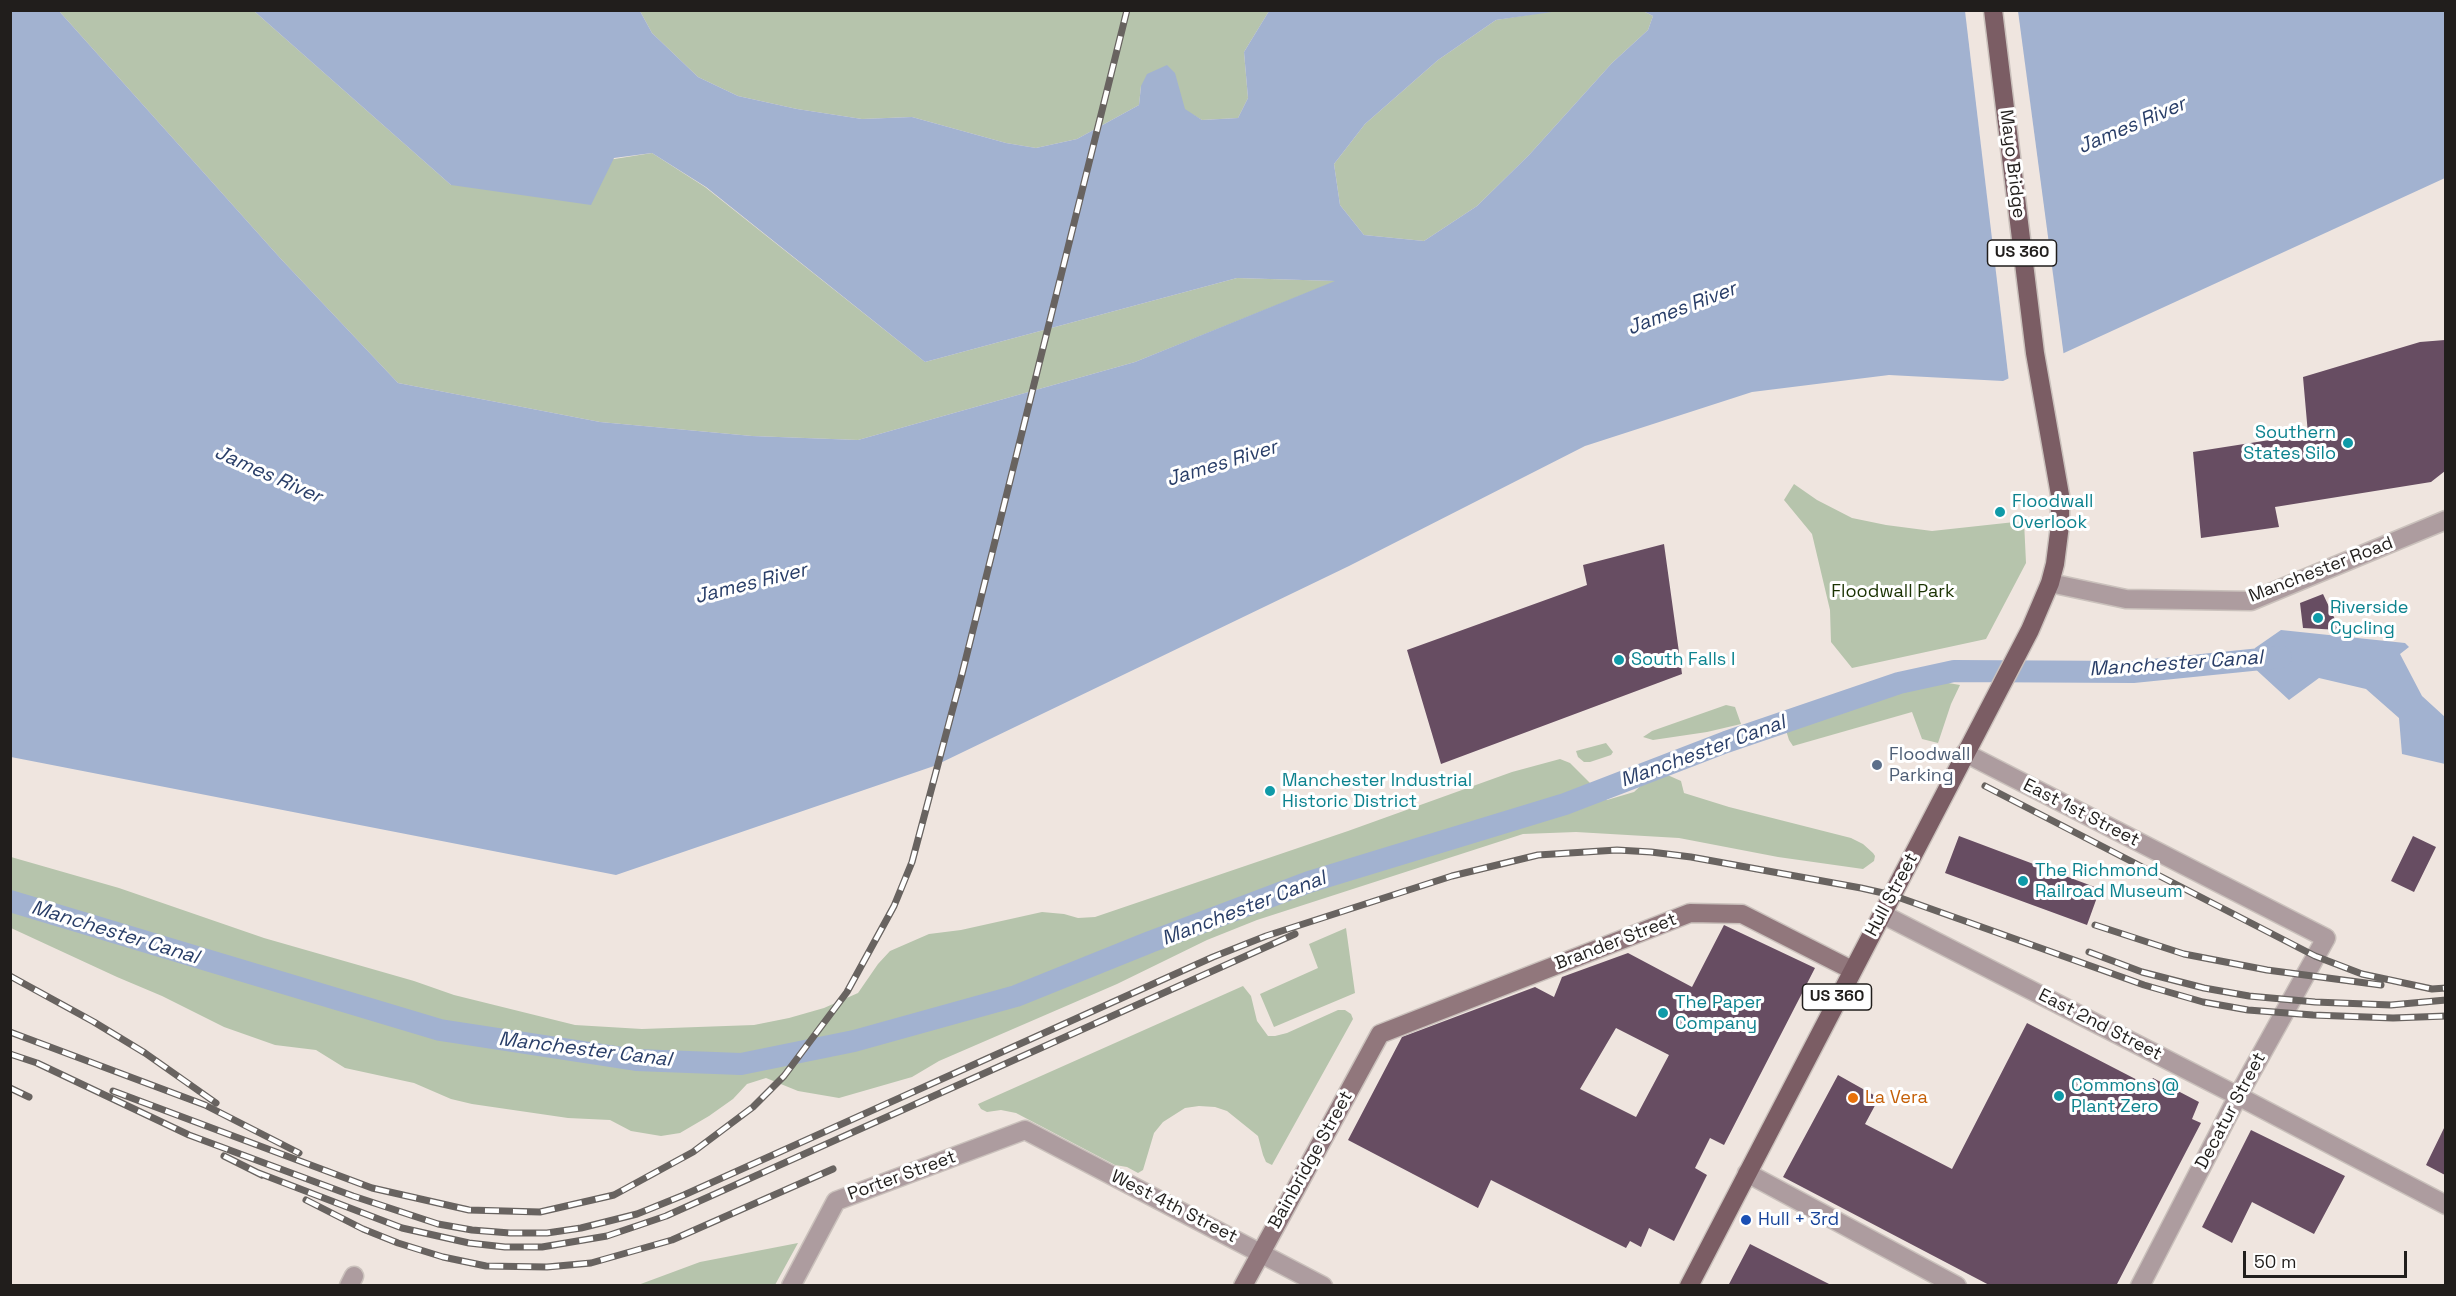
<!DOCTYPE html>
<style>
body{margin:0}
#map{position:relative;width:2456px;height:1296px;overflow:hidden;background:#efe5df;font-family:"Space Grotesk",sans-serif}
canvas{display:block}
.frame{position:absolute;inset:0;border:12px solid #211e1c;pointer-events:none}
.scale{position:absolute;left:2243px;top:1251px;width:164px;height:27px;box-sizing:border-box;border:3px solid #211e1c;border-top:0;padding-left:8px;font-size:18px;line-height:21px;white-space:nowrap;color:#211e1c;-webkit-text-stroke:4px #fff;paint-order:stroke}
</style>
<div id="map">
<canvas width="2456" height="1296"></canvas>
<div class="frame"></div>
<div class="scale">50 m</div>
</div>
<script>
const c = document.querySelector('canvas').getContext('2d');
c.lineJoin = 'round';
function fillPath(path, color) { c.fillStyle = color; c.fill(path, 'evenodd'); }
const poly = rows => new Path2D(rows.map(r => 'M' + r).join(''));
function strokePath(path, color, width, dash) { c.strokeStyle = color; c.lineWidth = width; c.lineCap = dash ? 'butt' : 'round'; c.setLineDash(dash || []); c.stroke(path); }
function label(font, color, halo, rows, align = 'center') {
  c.font = font + ' "Space Grotesk",sans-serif'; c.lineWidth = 6; c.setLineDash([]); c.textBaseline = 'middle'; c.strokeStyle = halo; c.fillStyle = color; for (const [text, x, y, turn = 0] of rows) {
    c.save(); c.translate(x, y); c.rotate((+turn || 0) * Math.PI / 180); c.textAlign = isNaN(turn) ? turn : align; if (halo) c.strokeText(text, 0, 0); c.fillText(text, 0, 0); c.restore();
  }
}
fillPath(poly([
 [1559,10,1643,11,1653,16,1648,30,1612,63,1529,155,1477,206,1424,241,1364,235,1340,205,1334,164,1365,124,1438,60,1496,20],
 [59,11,254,11,451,185,652,153,705,187,925,362,1237,278,1337,281,1135,362,858,440,752,436,600,422,398,383,281,259],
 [640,11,1269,11,1244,52,1248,98,1238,118,1202,120,1141,86,1139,105,1077,139,1036,148,1006,143,912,117,862,119,797,109,738,96,698,77,652,33],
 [1794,484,1817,500,1852,518,1886,525,1932,531,2024,521,2026,563,1986,639,1852,668,1831,642,1830,610,1812,534,1784,500],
 [1931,680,1960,685,1951,704,1938,743,1922,739,1912,712,1793,746,1789,740,1785,727,1831,711,1866,704,1911,684],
 [1726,705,1735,707,1741,724,1707,732,1653,740,1643,737,1652,731],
 [1606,743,1613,752,1611,755,1590,762,1584,762,1578,757,1576,751],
 [1560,759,1570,763,1607,800,1634,792,1649,778,1663,773,1681,781,1684,793,1729,807,1851,838,1863,844,1873,853,1875,856,1874,861,1863,869,1778,857,1679,838,1576,832,1523,834,1257,920,1207,940,1117,984,939,1061,912,1077,839,1098,798,1091,766,1078,747,1084,733,1099,709,1116,680,1133,661,1136,631,1131,610,1120,568,1118,472,1104,451,1099,414,1083,345,1068,316,1050,275,1045,224,1027,162,996,117,977,11,928,11,857,119,888,264,938,414,981,454,995,575,1025,642,1029,754,1025,789,1018,824,1008,858,993,878,964,890,951,929,934,961,930,1042,912,1064,914,1078,918,1095,917,1348,831,1512,772],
 [1346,928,1355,993,1274,1027,1260,994,1318,968,1309,944],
 [1243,986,1251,996,1257,1021,1268,1036,1275,1036,1287,1033,1338,1010,1345,1010,1351,1014,1353,1019,1272,1165,1266,1162,1263,1155,1258,1136,1227,1111,1215,1107,1199,1106,1185,1108,1163,1122,1154,1133,1143,1170,1138,1173,1127,1167,1115,1165,1016,1113,1001,1110,987,1112,981,1109,978,1104],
 [798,1243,775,1285,638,1285,700,1262]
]), '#b6c4ac');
fillPath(poly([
 [10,11,59,11,281,259,398,383,600,422,752,436,858,440,1135,362,1335,281,1237,278,925,362,706,187,652,153,614,158,591,205,451,185,254,11,640,11,652,33,698,77,738,96,797,109,862,119,912,117,1006,143,1036,148,1077,139,1139,105,1141,86,1147,74,1167,65,1175,73,1185,109,1202,120,1238,118,1248,98,1244,52,1269,11,1559,11,1496,20,1438,60,1365,124,1334,164,1340,205,1364,235,1424,241,1477,206,1529,155,1612,63,1648,30,1653,16,1643,11,2445,11,2445,178,2003,381,1889,375,1752,392,1585,446,1349,566,934,766,616,875,11,757],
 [2281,630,2405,643,2409,647,2400,654,2422,696,2445,717,2445,764,2402,754,2399,718,2366,689,2319,678,2289,700,2251,665,2255,648]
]), '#a2b2d0');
fillPath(poly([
 [1965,11,2018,11,2064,357,2009,382]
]), '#efe5df');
strokePath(poly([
 [10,901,440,1030,636,1060,741,1064,854,1041,1016,996,1150,942,1309,882,1565,804,1726,742,1899,683,1954,671,2133,672,2281,657]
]), '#a2b2d0', 22);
fillPath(poly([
 [2445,340,2445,471,2431,482,2275,507,2279,527,2201,538,2193,452,2308,434,2303,377,2420,342],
 [1664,544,1682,674,1441,764,1407,650,1587,585,1583,565],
 [2323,594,2340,630,2303,628,2300,603],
 [1959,836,2100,889,2087,925,1945,873],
 [2413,836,2436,847,2414,892,2391,881],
 [1724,925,1815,968,1724,1145,1710,1138,1695,1168,1707,1175,1674,1241,1649,1228,1641,1247,1630,1241,1626,1248,1491,1180,1478,1208,1348,1140,1402,1037,1535,987,1554,997,1562,977,1628,953,1692,987],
 [1616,1028,1669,1055,1636,1117,1580,1089],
 [2027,1023,2149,1086,2153,1078,2199,1102,2192,1119,2201,1123,2116,1286,1991,1286,1783,1177,1838,1075,1879,1098,1865,1124,1952,1169],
 [2445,1126,2445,1175,2426,1165],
 [2251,1130,2345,1176,2314,1234,2252,1202,2232,1243,2202,1227],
 [1750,1244,1833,1286,1728,1286]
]), '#674d62');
const street = poly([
 [2050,583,2126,599,2251,601,2446,520],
 [1965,753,2326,938,2238,1096,2140,1286],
 [1882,914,2238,1096,2446,1205],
 [1747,1173,1957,1286],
 [349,1286,354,1276],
 [791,1286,836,1201,1025,1130,1323,1286]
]);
const secondary = poly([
 [1243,1286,1380,1034,1690,913,1742,914,1852,970]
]);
const primary = poly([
 [1689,1286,2030,630,2050,583,2055,564,2060,525,2060,495,2035,353,1993,10]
]);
strokePath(street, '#cac1bc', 21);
strokePath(secondary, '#cac1bc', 21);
strokePath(primary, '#cac1bc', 21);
strokePath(street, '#ad9c9f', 18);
strokePath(secondary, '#91777c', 18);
strokePath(primary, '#7b5d64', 18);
const rail = poly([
 [1985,786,2315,956,2362,974,2432,989,2446,988],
 [2095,925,2184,954,2267,970,2381,985],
 [2089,952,2142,972,2204,988,2249,996,2315,1002,2391,1005,2446,1000],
 [10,976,94,1022,145,1053,216,1103],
 [10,1032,205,1105,299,1153],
 [10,1054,37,1063,189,1135,353,1196,438,1224,472,1230,510,1233,547,1233,581,1228,637,1214,684,1195,1213,957,1266,936,1452,876,1538,855,1617,850,1651,852,1691,857,1861,888,1892,895,2144,985,2203,1002,2248,1010,2313,1015,2393,1018,2446,1016],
 [10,1088,29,1097],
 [113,1091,372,1188,469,1210,540,1212,614,1195,693,1152,753,1107,784,1076,847,992,894,906,912,862,962,674,1127,10],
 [224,1156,262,1175],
 [256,1172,402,1228,469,1243,505,1247,542,1247,607,1236,666,1216,1295,934],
 [306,1200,363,1229,398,1243,443,1257,486,1266,547,1267,591,1263,672,1240,833,1169]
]);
strokePath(rail, '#686360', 7);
strokePath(rail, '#fff', 4.5, [14]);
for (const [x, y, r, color] of [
 [2348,443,6,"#0f9aa8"],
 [2000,512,6,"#0f9aa8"],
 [2318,618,6,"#0f9aa8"],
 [1619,660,6,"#0f9aa8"],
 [1877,765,6,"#5c6f8a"],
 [1270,791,6,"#0f9aa8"],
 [2023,881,6,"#0f9aa8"],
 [1663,1013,6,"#0f9aa8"],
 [2059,1096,6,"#0f9aa8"],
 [1853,1098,6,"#e8710a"],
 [1746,1220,6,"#1a4fb4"]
]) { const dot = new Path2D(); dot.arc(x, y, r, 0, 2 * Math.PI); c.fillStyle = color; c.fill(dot); strokePath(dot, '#fff', 2); }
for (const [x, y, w] of [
 [2022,253,69],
 [1837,997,69]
]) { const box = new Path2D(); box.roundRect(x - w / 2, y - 13, w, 26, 4.5); c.fillStyle = '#fff'; c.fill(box); strokePath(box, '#211e1c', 1.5); }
label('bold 16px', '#211e1c', null, [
 ["US 360",2022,253],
 ["US 360",1837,997]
]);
label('18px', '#211e1c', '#fff', [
 ["Mayo Bridge",2012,164,83],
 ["Manchester Road",2321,570,-21],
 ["East 1st Street",2081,813,27],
 ["Hull Street",1892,895,-62],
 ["Brander Street",1616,942,-21],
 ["East 2nd Street",2100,1025,27],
 ["Decatur Street",2231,1111,-62],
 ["Bainbridge Street",1311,1160,-61],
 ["Porter Street",902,1176,-20],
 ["West 4th Street",1174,1207,27]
]);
label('18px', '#0d838f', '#fff', [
 ["Southern",2336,433,"right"],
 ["States Silo",2336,454,"right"],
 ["Floodwall",2012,502],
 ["Overlook",2012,523],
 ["Riverside",2330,608],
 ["Cycling",2330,629],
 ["South Falls I",1631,660],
 ["Manchester Industrial",1282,781],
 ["Historic District",1282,802],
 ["The Richmond",2035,871],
 ["Railroad Museum",2035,892],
 ["The Paper",1675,1003],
 ["Company",1675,1024],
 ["Commons @",2071,1086],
 ["Plant Zero",2071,1107]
], 'left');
label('18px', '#1b3303', '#fff', [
 ["Floodwall Park",1893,592]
]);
label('18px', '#4e5e75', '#fff', [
 ["Floodwall",1889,755],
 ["Parking",1889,776]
], 'left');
label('18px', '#c56008', '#fff', [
 ["La Vera",1865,1098]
], 'left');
label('18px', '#164399', '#fff', [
 ["Hull + 3rd",1758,1220]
], 'left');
label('italic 20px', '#293e68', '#fff', [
 ["James River",2132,126,-23],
 ["James River",1682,309,-21],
 ["James River",1222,464,-17],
 ["James River",268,475,24],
 ["James River",751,584,-14],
 ["Manchester Canal",2176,664,-4],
 ["Manchester Canal",1703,752,-20],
 ["Manchester Canal",1244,909,-21],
 ["Manchester Canal",115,933,17],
 ["Manchester Canal",585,1050,7]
]);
</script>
